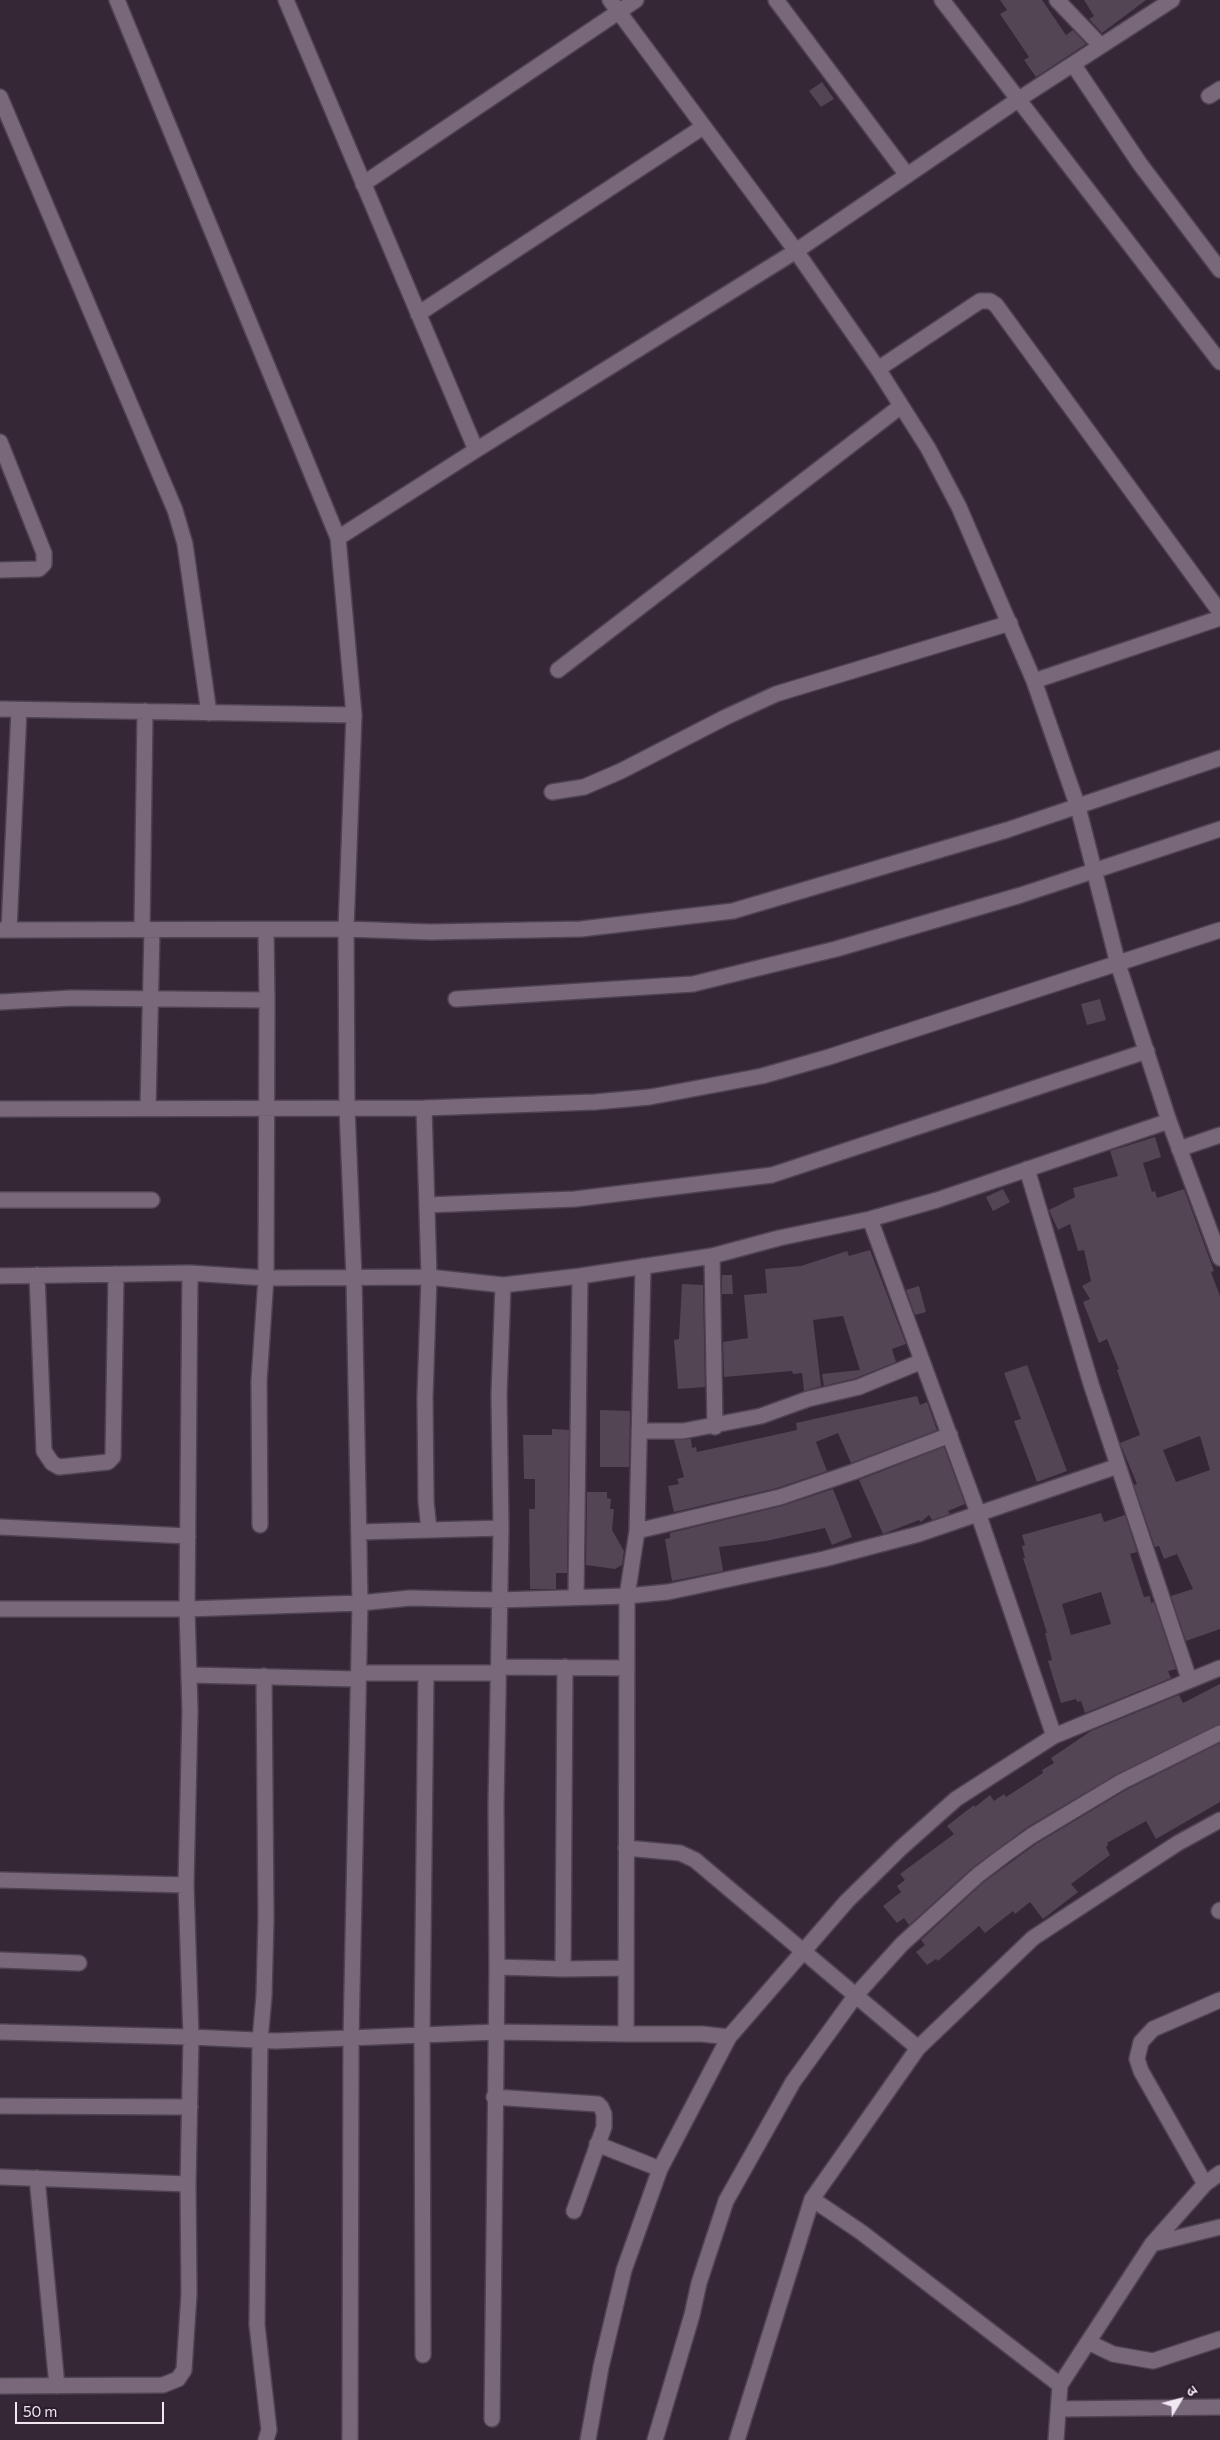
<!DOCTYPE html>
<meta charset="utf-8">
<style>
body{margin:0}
#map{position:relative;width:1220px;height:2440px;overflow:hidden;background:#352736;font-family:Commissioner,"Noto Sans Devanagari",sans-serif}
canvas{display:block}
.north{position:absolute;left:1155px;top:2375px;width:50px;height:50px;-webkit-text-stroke:4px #2a1d2c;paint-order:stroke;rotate:53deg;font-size:14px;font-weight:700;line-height:20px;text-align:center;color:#f0e7f1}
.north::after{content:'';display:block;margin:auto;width:18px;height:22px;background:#f0e7f1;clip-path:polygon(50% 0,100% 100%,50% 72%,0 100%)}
.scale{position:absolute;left:15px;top:2402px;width:149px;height:22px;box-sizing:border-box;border:2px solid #f0e7f1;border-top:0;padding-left:6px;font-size:15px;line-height:18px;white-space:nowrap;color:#f0e7f1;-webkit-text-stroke:4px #2a1d2c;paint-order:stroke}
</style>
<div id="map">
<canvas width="1220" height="2440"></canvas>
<div class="north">उ</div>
<div class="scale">50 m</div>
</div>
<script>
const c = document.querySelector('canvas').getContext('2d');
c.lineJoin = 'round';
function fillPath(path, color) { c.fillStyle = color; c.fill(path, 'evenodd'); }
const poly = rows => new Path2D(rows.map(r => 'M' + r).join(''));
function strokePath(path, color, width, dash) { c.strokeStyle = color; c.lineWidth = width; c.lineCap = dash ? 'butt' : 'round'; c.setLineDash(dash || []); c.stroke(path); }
fillPath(poly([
 [1000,0,1042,0,1066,35,1073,30,1086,44,1036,77,1024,60,1029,57,1000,14,1007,10],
 [1084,0,1146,0,1102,33,1089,19,1094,16],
 [822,82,834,99,821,107,809,91],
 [1100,999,1106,1020,1087,1025,1081,1004],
 [1155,1137,1161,1157,1143,1163,1152,1192,1155,1191,1157,1198,1184,1189,1214,1271,1211,1272,1220,1296,1220,1629,1186,1641,1171,1596,1193,1589,1177,1554,1164,1559,1159,1546,1155,1547,1134,1485,1137,1484,1120,1443,1140,1435,1117,1370,1119,1369,1107,1339,1099,1343,1083,1302,1090,1299,1082,1286,1091,1281,1084,1250,1078,1251,1070,1224,1058,1230,1049,1210,1075,1197,1073,1188,1118,1176,1110,1151],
 [1200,1436,1210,1470,1176,1482,1163,1450],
 [1003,1189,1010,1202,993,1211,986,1197],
 [870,1250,906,1344,892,1349,896,1362,856,1378,824,1386,822,1374,860,1370,843,1316,813,1320,821,1386,804,1391,802,1373,793,1374,792,1371,724,1377,723,1342,748,1338,744,1295,767,1293,765,1269,801,1266,847,1251,849,1256],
 [722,1275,732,1275,733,1294,722,1294],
 [682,1284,703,1285,705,1387,678,1389,674,1340,679,1339],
 [919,1286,926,1312,915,1315,906,1290],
 [1027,1365,1067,1471,1037,1482,1014,1421,1021,1419,1004,1373],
 [917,1396,920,1405,927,1402,937,1430,851,1463,838,1433,816,1442,827,1471,777,1488,674,1512,668,1486,679,1484,677,1479,684,1477,674,1440,691,1439,692,1448,696,1447,697,1452,797,1430,796,1423],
 [600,1410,630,1411,629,1467,600,1467],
 [552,1429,569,1430,567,1573,556,1573,556,1589,530,1589,529,1509,535,1509,535,1479,524,1479,523,1435,552,1435],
 [944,1447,965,1504,948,1511,950,1514,932,1520,929,1515,921,1522,919,1520,883,1534,859,1480],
 [833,1489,852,1537,832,1545,825,1528,766,1541,719,1547,723,1571,672,1581,665,1539,670,1538,670,1533,782,1506],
 [587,1492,607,1492,607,1498,611,1499,610,1509,614,1509,612,1530,624,1551,622,1565,615,1569,586,1565],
 [1101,1513,1104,1522,1125,1515,1137,1552,1130,1554,1144,1597,1150,1596,1151,1603,1154,1602,1176,1669,1168,1671,1171,1678,1085,1713,1081,1701,1077,1702,1076,1699,1061,1703,1048,1661,1052,1660,1045,1633,1047,1633,1023,1558,1025,1558,1022,1546,1025,1545,1022,1535],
 [1101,1592,1111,1624,1071,1635,1062,1604],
 [1220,1684,1220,1724,1117,1774,1026,1828,972,1868,909,1925,904,1918,897,1923,883,1906,901,1892,897,1886,905,1880,900,1874,954,1834,947,1826,974,1805,975,1807,990,1795,994,1801,1004,1794,1006,1797,1043,1773,1042,1770,1054,1763,1051,1758,1091,1731,1179,1695,1183,1703],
 [1220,1743,1220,1802,1156,1839,1146,1821,1107,1843,1108,1845,1106,1847,1110,1855,1071,1884,1078,1892,1043,1919,1030,1902,1015,1914,1013,1911,985,1933,979,1926,938,1961,936,1959,927,1965,916,1952,925,1945,921,1940,984,1882,1036,1844,1126,1790]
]), '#544555');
const minor = poly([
 [117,0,338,538,354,715,346,929,347,1108,354,1277,360,1603,351,2039,350,2440],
 [286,0,476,450],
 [610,0,796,251,878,369,928,448,959,507,1034,681,1078,807,1118,964,1169,1121,1220,1258],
 [776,0,907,175],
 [942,0,1220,362],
 [1057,0,1101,46],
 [1073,64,1140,164,1220,270],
 [1209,96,1220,89],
 [0,97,175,510,185,544,209,713],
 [363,184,636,0],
 [418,314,703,127],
 [878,369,980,301,990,301,996,305,1220,612],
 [0,442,44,553,44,564,39,569,0,570],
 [338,538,476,450,796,251,1019,99,1172,0],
 [558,670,901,406],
 [1034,681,1220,618],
 [0,709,354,715],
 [552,792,584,787,621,771,726,717,776,694,1010,623],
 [0,930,346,929,430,932,581,929,733,911,1007,830,1220,758],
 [9,930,19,710],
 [142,930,145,711],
 [456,999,693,984,836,949,1021,895,1220,829],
 [0,1002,72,998,267,1000,266,930],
 [148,1108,152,930],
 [424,1108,429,1277,425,1397,426,1501,429,1530],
 [0,1109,424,1108,595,1102,650,1097,762,1076,829,1057,1220,930],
 [1179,1149,1220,1135],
 [1027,1169,1091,1384,1189,1679],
 [0,1200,152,1200],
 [427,1205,575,1199,772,1175,1147,1051],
 [870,1219,978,1513,1054,1736],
 [712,1256,715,1427],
 [643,1266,637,1531,627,1596,626,2034,702,2034,729,2037],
 [37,1275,44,1451,52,1463,59,1467,108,1462,113,1457,116,1274],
 [0,1276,190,1273,266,1278,429,1277,503,1285,580,1276,712,1256,779,1238,870,1219,937,1200,1169,1121],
 [639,1431,683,1431,761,1416,808,1399,859,1387,920,1362],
 [260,1525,259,1381,266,1278,267,1000],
 [0,1527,188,1536],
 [637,1531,780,1497,853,1472,950,1435],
 [359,1532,501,1528],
 [576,1596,580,1276],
 [0,1609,187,1609,360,1603,410,1598,499,1600,627,1596,668,1592,824,1559,919,1534,1118,1466],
 [498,1667,627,1668],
 [565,1667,563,1969,626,1968],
 [358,1673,498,1673],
 [189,1675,358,1679],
 [264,1676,266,1919,264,1996,260,2040,257,2325,269,2430,266,2440],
 [626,1848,680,1853,695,1860,918,2048],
 [0,1880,186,1885],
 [1219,1911,1220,1910],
 [0,1960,79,1963],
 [497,1967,563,1969],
 [0,2032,191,2037,276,2041,495,2032,626,2034],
 [494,2097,598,2104,601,2107,604,2114,604,2127,574,2211],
 [0,2106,190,2107],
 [597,2144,660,2169],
 [0,2177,188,2184],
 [37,2178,57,2386],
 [1205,2184,1141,2071,1137,2059,1141,2042,1153,2029,1220,2000],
 [812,2199,861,2232,1060,2385],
 [1152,2244,1220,2227],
 [1088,2342,1113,2354,1153,2361,1220,2339],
 [423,2355,422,2035,426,1673],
 [0,2386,163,2385,178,2379,184,2370,189,2294,188,2184,191,2037,186,1885,190,1711,187,1609,190,1273],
 [1059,2409,1220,2407],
 [492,2419,497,1967,496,1805,501,1528,499,1395,503,1285],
 [588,2440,601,2367,624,2270,660,2169,729,2037,847,1901,901,1848,956,1799,1054,1736,1220,1668],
 [655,2440,692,2315,699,2283,726,2201,793,2082,856,1995,902,1944,978,1875,1003,1856,1031,1836,1121,1782,1220,1733],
 [737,2440,812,2199,918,2048,1033,1938,1178,1843,1220,1820],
 [1056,2440,1060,2385,1152,2244,1205,2184,1220,2173]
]);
strokePath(minor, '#4f4350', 18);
strokePath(minor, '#786879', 15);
</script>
